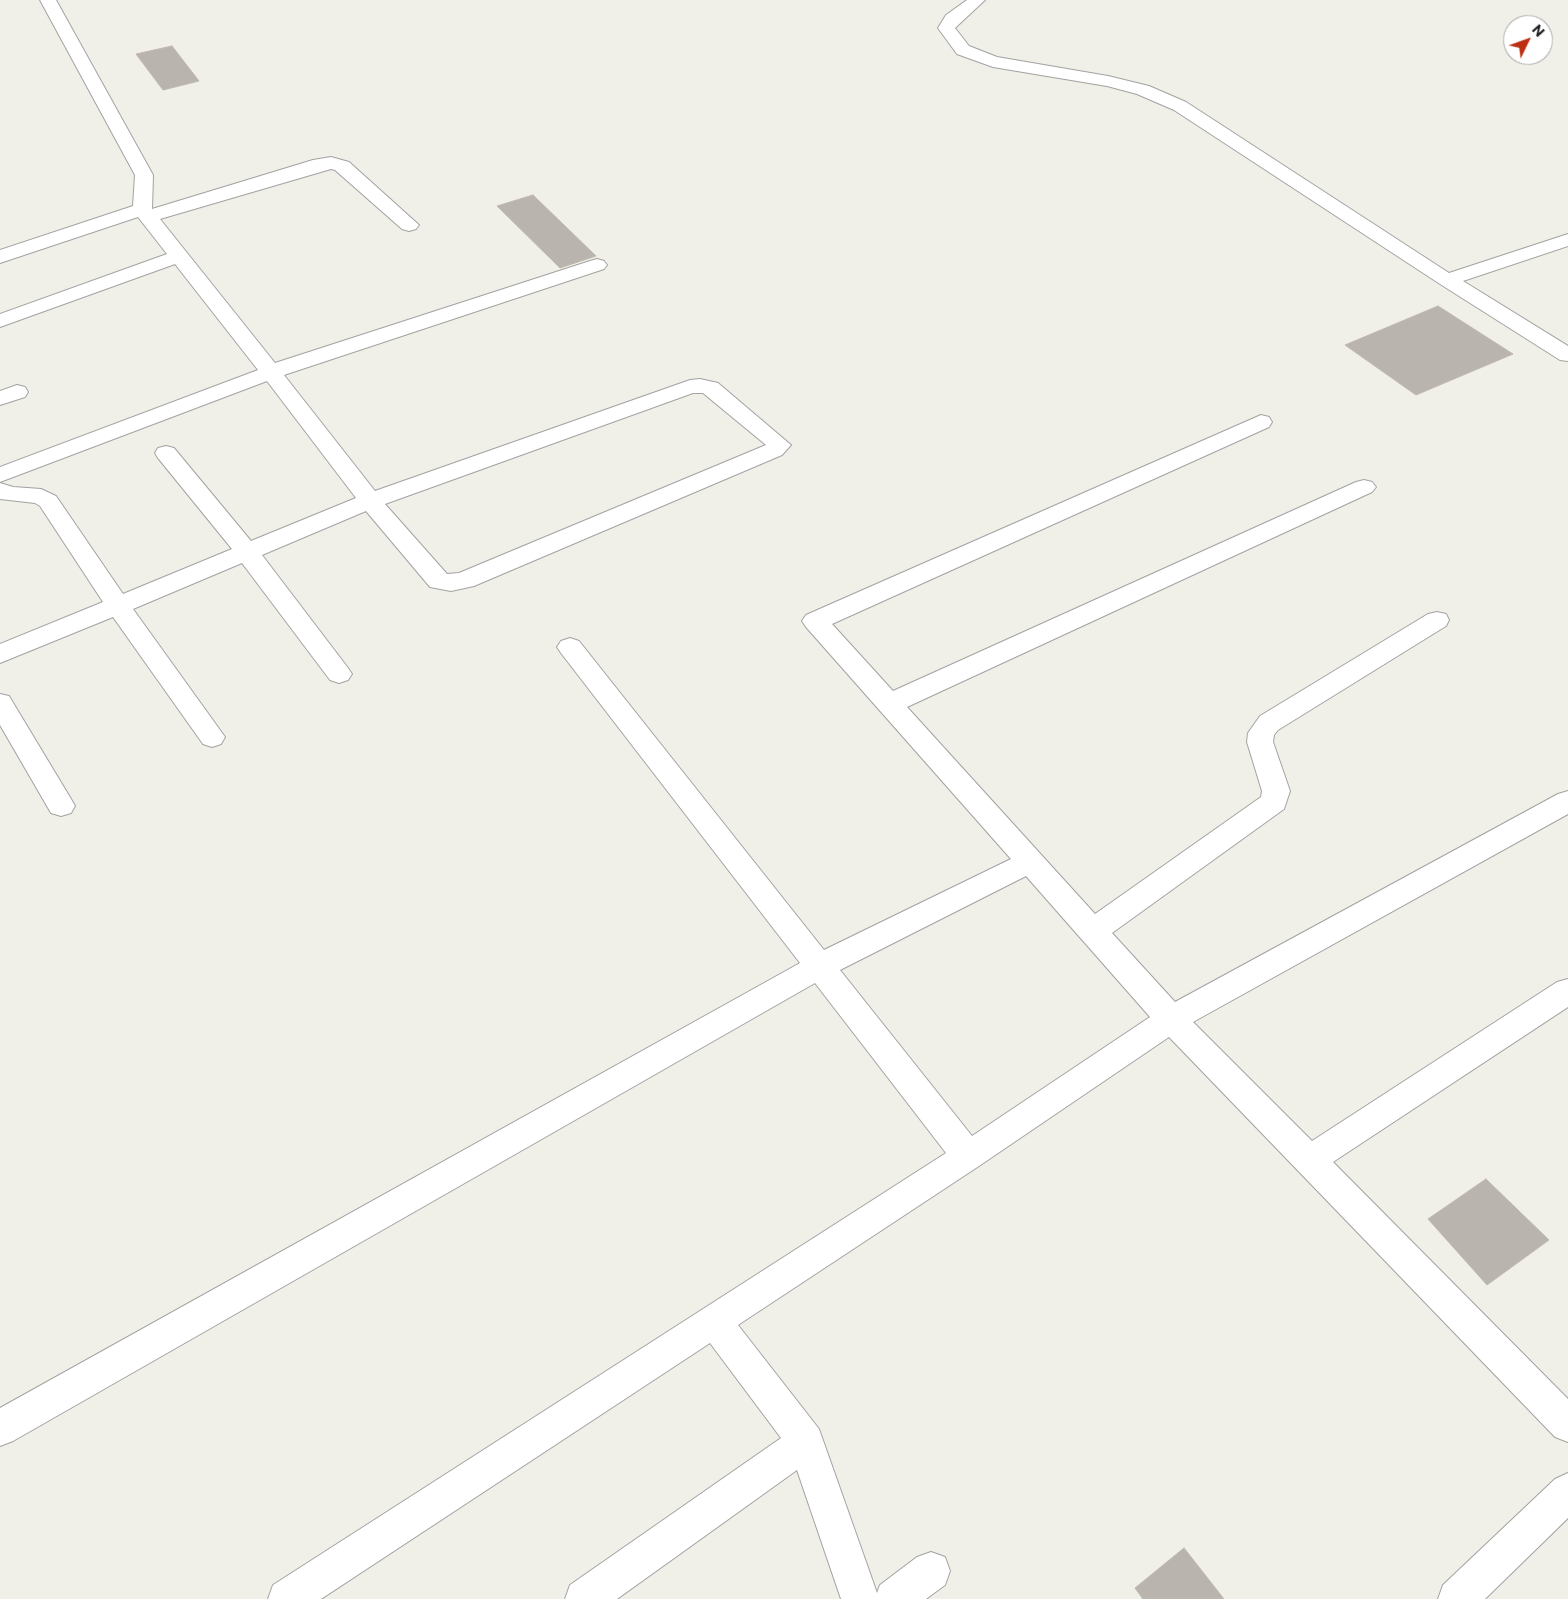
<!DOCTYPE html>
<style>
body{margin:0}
#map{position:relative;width:1568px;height:1599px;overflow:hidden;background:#f0efe8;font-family:Commissioner,sans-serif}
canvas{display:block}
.north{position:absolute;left:1503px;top:15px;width:50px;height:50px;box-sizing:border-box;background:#fff;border:1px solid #a6a6a6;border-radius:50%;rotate:48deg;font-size:14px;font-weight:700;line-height:20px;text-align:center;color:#212121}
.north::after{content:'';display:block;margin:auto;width:18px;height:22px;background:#bd3014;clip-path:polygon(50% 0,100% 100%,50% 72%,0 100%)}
</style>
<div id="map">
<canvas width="1568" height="1599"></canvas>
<div class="north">N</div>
</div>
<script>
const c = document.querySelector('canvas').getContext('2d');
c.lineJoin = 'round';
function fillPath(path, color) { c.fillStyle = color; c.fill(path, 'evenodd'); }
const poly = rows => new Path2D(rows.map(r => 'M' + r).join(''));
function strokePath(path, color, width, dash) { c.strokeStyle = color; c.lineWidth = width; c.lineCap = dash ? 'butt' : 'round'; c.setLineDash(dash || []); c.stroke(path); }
const building = poly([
 [172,46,199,81,163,90,136,54,172,46],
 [533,195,596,256,560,268,497,206,533,195],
 [1438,306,1513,354,1416,395,1345,345,1438,306],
 [1486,1179,1549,1240,1487,1285,1428,1219,1486,1179],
 [1184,1548,1224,1599,1143,1599,1135,1588,1184,1548]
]);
fillPath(building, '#b9b5ae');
strokePath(building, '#c1b8ac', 1);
const street = poly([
 [40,0,56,0,153,175,152,209,313,160,331,157,349,162,419,225,416,229,409,231,402,229,335,170,331,169,160,219,275,363,590,261,597,259,604,261,607,265,604,269,284,375,375,491,690,380,700,379,718,383,791,445,782,455,474,586,451,591,430,587,366,511,262,555,348,668,352,674,348,680,339,683,330,680,242,563,133,609,225,737,221,744,212,747,203,744,113,617,0,663,0,644,103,602,40,506,35,503,0,499,0,483,13,487,41,489,56,496,123,594,232,549,158,458,155,453,158,448,166,446,174,448,251,541,356,498,267,381,0,482,0,467,258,370,175,264,0,327,0,314,167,254,138,217,0,263,0,250,133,206,135,175,40,0],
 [693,393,703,393,766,445,459,573,447,574,385,504,693,393],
 [967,0,985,0,955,28,969,46,997,57,1108,76,1149,86,1186,102,1449,273,1568,234,1568,246,1463,281,1568,346,1568,361,1560,360,1440,284,1174,110,1137,94,1107,86,993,67,957,54,938,28,946,15,967,0],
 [17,385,25,387,28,392,25,397,0,405,0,391,17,385],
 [1261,415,1269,417,1272,422,1269,427,832,624,893,691,1356,482,1364,480,1372,482,1376,487,1372,492,907,707,1095,914,1261,797,1262,791,1247,742,1248,733,1260,716,1428,614,1437,612,1446,614,1449,620,1446,626,1278,730,1274,735,1273,742,1290,791,1284,809,1112,933,1175,1002,1558,794,1568,791,1568,814,1193,1022,1312,1141,1557,982,1568,979,1568,1007,1333,1162,1568,1399,1568,1442,1555,1437,1169,1037,979,1166,738,1325,819,1429,877,1593,880,1585,917,1557,931,1552,945,1557,950,1571,945,1585,926,1599,841,1599,797,1470,617,1599,565,1599,570,1585,781,1438,710,1343,321,1599,268,1599,273,1585,946,1153,815,983,13,1441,0,1446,0,1408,800,963,561,653,557,647,561,641,570,638,579,641,824,950,1011,859,806,627,802,621,806,615,1261,415],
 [1026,876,1150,1017,972,1136,840,970,1026,876],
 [0,694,9,696,71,799,75,806,71,813,61,816,51,813,0,725,0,694],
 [1568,1473,1568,1518,1485,1599,1438,1599,1443,1585,1555,1479,1568,1473]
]);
strokePath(street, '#a2a2a2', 2);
fillPath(street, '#fff');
</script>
